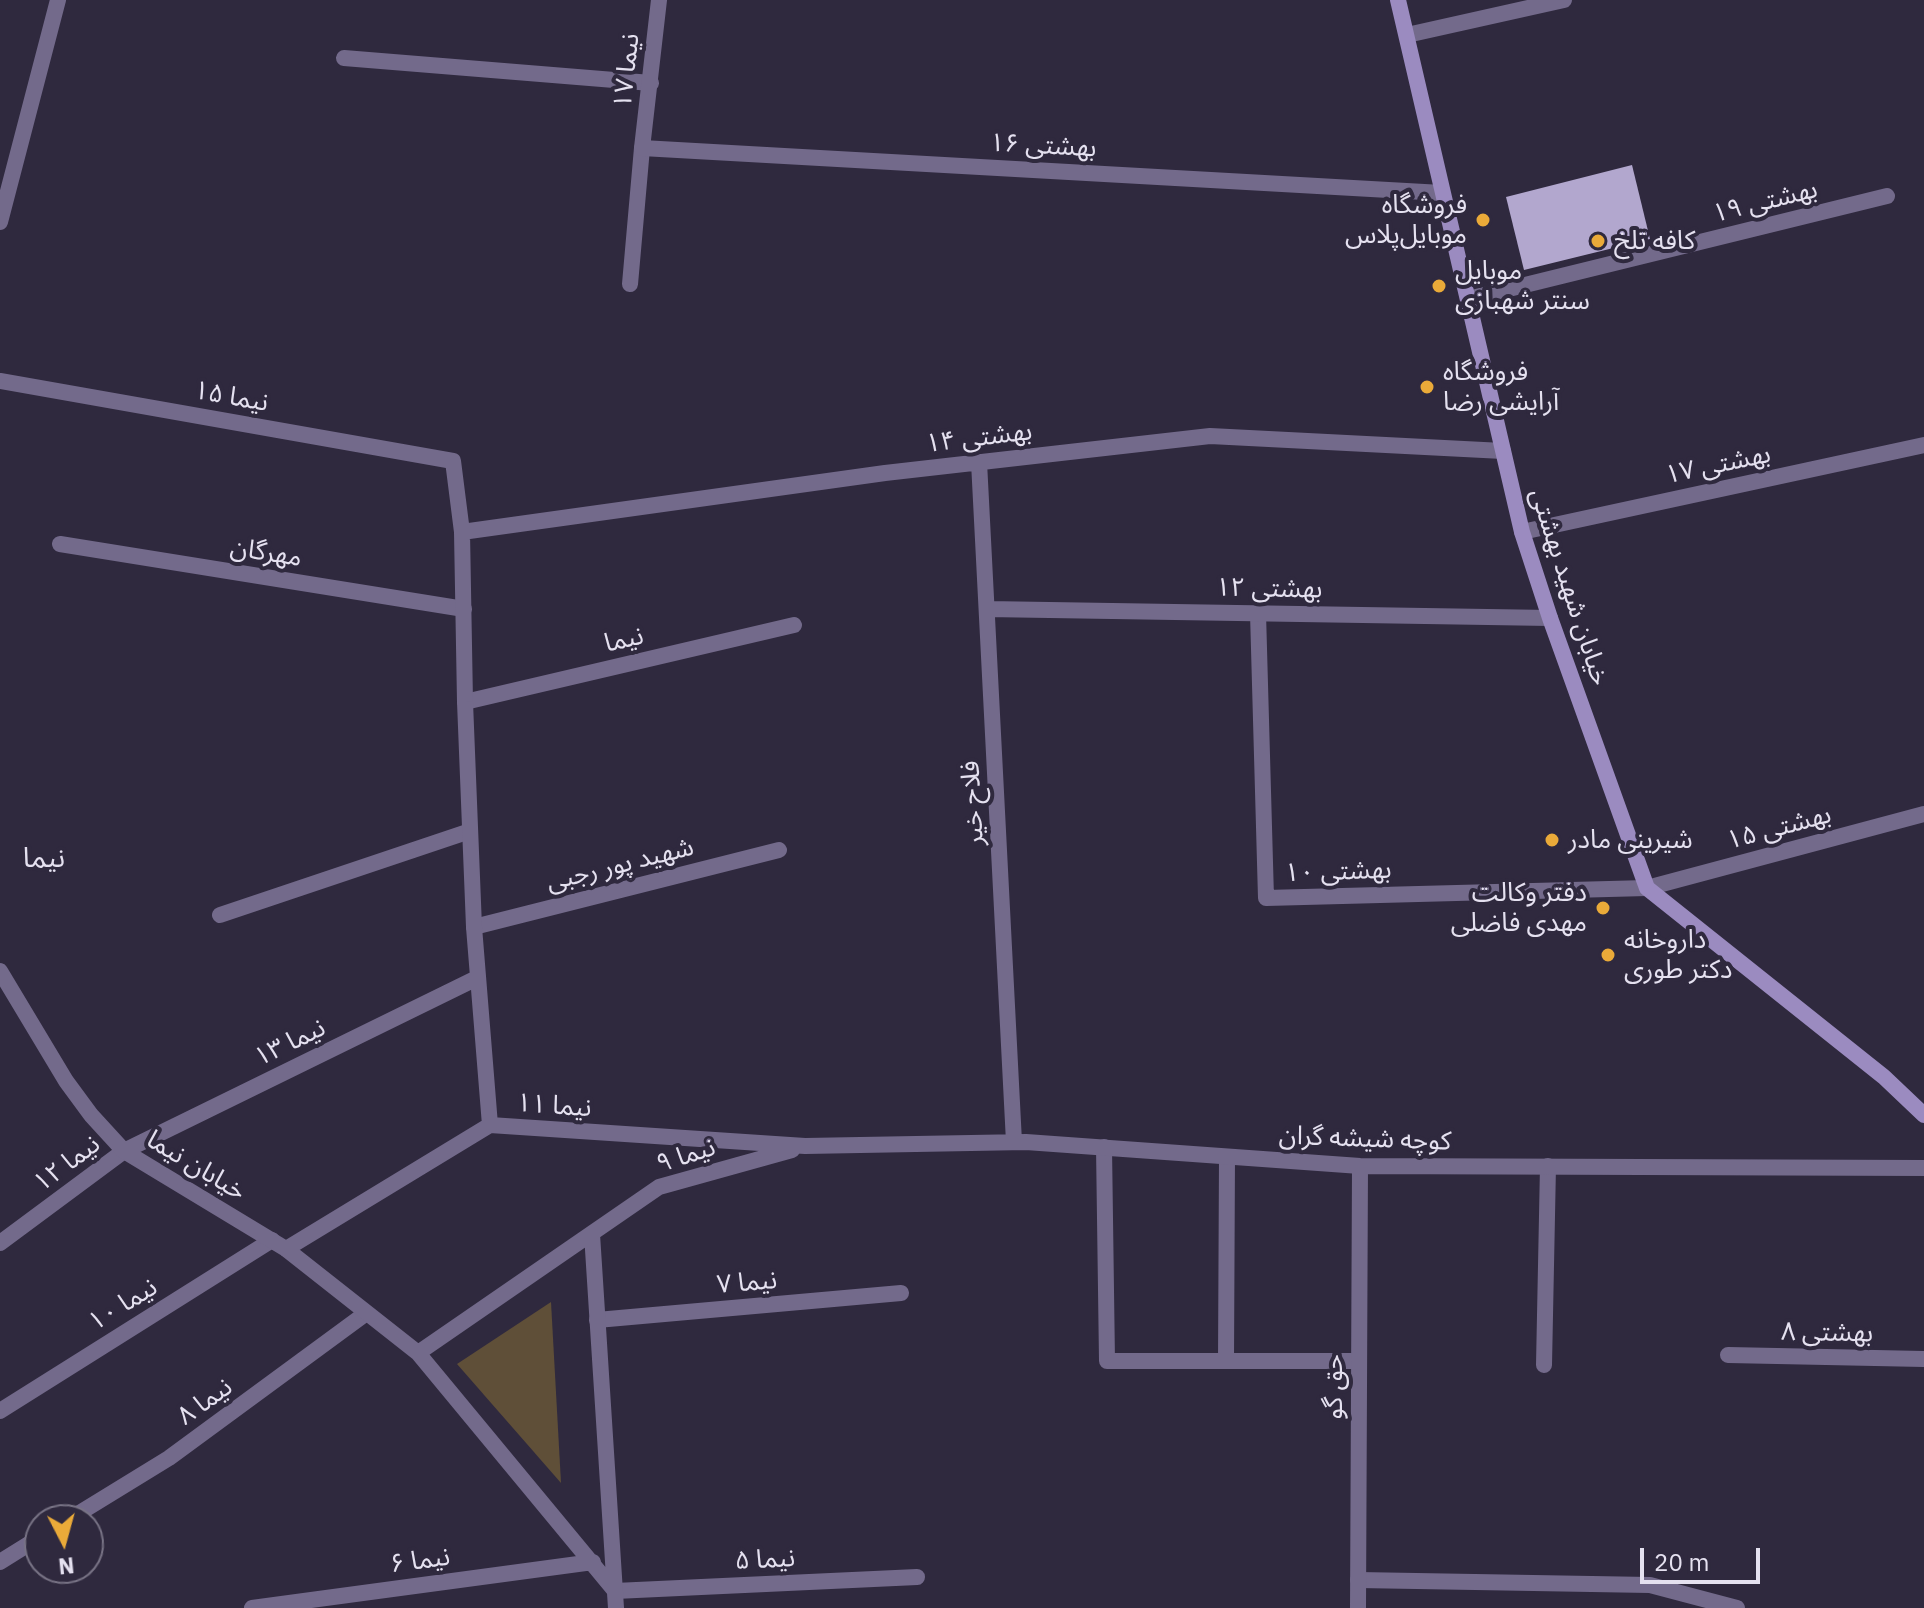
<!DOCTYPE html>
<meta charset="utf-8">
<style>
body{margin:0}
#map{position:relative;width:1924px;height:1608px;overflow:hidden;background:#2f293e;font-family:"IBM Plex Sans",sans-serif}
canvas{display:block}
.north{position:absolute;left:24px;top:1504px;width:80px;height:80px;box-sizing:border-box;background:#2f293e;border:2px solid #787385;border-radius:50%;rotate:174deg;font-size:22px;font-weight:700;line-height:32px;text-align:center;color:#e5e1f0}
.north::after{content:'';display:block;margin:auto;width:28px;height:36px;background:#eaaa39;clip-path:polygon(50% 0,100% 100%,50% 72%,0 100%)}
.scale{position:absolute;left:1640px;top:1548px;width:120px;height:36px;box-sizing:border-box;border:4px solid #e5e1f0;border-top:0;padding-left:10px;font-size:24px;line-height:28px;white-space:nowrap;color:#e5e1f0;-webkit-text-stroke:6px #2f293e;paint-order:stroke}
</style>
<div id="map">
<canvas width="1924" height="1608"></canvas>
<div class="north">N</div>
<div class="scale">20 m</div>
</div>
<script>
const c = document.querySelector('canvas').getContext('2d');
c.lineJoin = 'round';
function fillPath(path, color) { c.fillStyle = color; c.fill(path, 'evenodd'); }
const poly = rows => new Path2D(rows.map(r => 'M' + r).join(''));
function strokePath(path, color, width, dash) { c.strokeStyle = color; c.lineWidth = width; c.lineCap = dash ? 'butt' : 'round'; c.setLineDash(dash || []); c.stroke(path); }
function label(font, color, halo, rows, align = 'center') {
  c.font = font + ' "IBM Plex Sans","Noto Sans Arabic",sans-serif'; c.lineWidth = 8; c.setLineDash([]); c.textBaseline = 'middle'; c.strokeStyle = halo; c.fillStyle = color; for (const [text, x, y, turn = 0] of rows) {
    c.save(); c.translate(x, y); c.rotate((+turn || 0) * Math.PI / 180); c.textAlign = isNaN(turn) ? turn : align; if (halo) c.strokeText(text, 0, 0); c.fillText(text, 0, 0); c.restore();
  }
}
fillPath(poly([
 [551,1302,561,1483,457,1364]
]), '#5f4f38');
fillPath(poly([
 [1632,165,1650,239,1524,270,1506,197]
]), '#b2a7ce');
strokePath(poly([
 [344,58,651,83],
 [630,284,642,148],
 [1468,299,1887,196],
 [60,544,464,609],
 [1258,613,1266,898,1647,888,1924,814],
 [465,702,794,625],
 [220,915,470,831],
 [474,927,779,850],
 [1104,1147,1107,1361,1358,1361],
 [0,1243,124,1151],
 [597,1320,901,1293],
 [1728,1355,1924,1359],
 [1226,1361,1227,1157],
 [1544,1365,1548,1166],
 [0,1411,272,1240],
 [68,1520,169,1458,365,1314],
 [0,1562,40,1537],
 [1358,1580,1650,1585,1737,1608],
 [615,1591,917,1577]
]), '#736a8b', 16);
strokePath(poly([
 [659,0,642,148,1442,193],
 [1407,35,1564,0],
 [0,222,58,0],
 [0,381,453,461,462,532,465,702,474,927,490,1125],
 [979,462,1014,1142],
 [462,532,885,473,1210,436,1503,451],
 [1522,532,1924,445],
 [987,609,1550,618],
 [0,971,66,1081,91,1115,124,1151,286,1249,418,1353,615,1591],
 [124,1151,477,978],
 [592,1234,616,1608],
 [286,1249,490,1125,805,1146,1026,1142,1360,1166,1924,1168],
 [418,1353,659,1187,792,1150],
 [252,1608,593,1562],
 [1358,1608,1360,1166]
]), '#736a8b', 16);
strokePath(poly([
 [1398,0,1522,532,1550,618,1647,888,1884,1077,1924,1115]
]), '#9b8bc0', 16);
for (const [x, y, r, color] of [
 [1483,220,8,"#eaaa39"],
 [1598,241,8,"#eaaa39"],
 [1439,286,8,"#eaaa39"],
 [1427,387,8,"#eaaa39"],
 [1552,840,8,"#eaaa39"],
 [1603,908,8,"#eaaa39"],
 [1608,955,8,"#eaaa39"]
]) { const dot = new Path2D(); dot.arc(x, y, r, 0, 2 * Math.PI); c.fillStyle = color; c.fill(dot); strokePath(dot, '#2f293e', 3); }
label('26px', '#e5e1f0', '#2f293e', [
 ["نیما ۱۷",627,71,-84],
 ["بهشتی ۱۶",1043,146,3],
 ["بهشتی ۱۹",1765,202,-14],
 ["نیما ۱۵",231,397,10],
 ["بهشتی ۱۴",979,438,-7],
 ["بهشتی ۱۷",1718,465,-12],
 ["مهرگان",266,553,9],
 ["خیابان شهید بهشتی",1569,587,72],
 ["بهشتی ۱۲",1269,589,1],
 ["نیما",624,640,-13],
 ["فلاح خیر",973,803,-93],
 ["بهشتی ۱۵",1779,828,-15],
 ["شهید پور رجبی",620,865,-14],
 ["بهشتی ۱۰",1338,872,-2],
 ["نیما ۱۳",290,1043,-26],
 ["نیما ۱۱",554,1106,4],
 ["کوچه شیشه گران",1365,1139,2],
 ["نیما ۹",686,1156,-18],
 ["نیما ۱۲",67,1164,-37],
 ["خیابان نیما",196,1166,31],
 ["نیما ۷",747,1283,-5],
 ["نیما ۱۰",123,1305,-32],
 ["بهشتی ۸",1827,1333,1],
 ["حق گو",1334,1387,-90],
 ["نیما ۸",205,1402,-36],
 ["نیما ۵",765,1560,-3],
 ["نیما ۶",420,1561,-8]
]);
label('26px', '#e5e1f0', '#2f293e', [
 ["فروشگاه",1467,205,"right"],
 ["موبایل‌پلاس",1467,235,"right"],
 ["کافه تلخ",1614,241],
 ["موبایل",1455,271],
 ["سنتر شهبازی",1455,301],
 ["فروشگاه",1443,372],
 ["آرایشی رضا",1443,402],
 ["شیرینی مادر",1568,840],
 ["دفتر وکالت",1587,893,"right"],
 ["مهدی فاضلی",1587,923,"right"],
 ["داروخانه",1624,940],
 ["دکتر طوری",1624,970]
], 'left');
label('28px', '#e5e1f0', '#2f293e', [
 ["نیما",44,859]
]);
</script>
